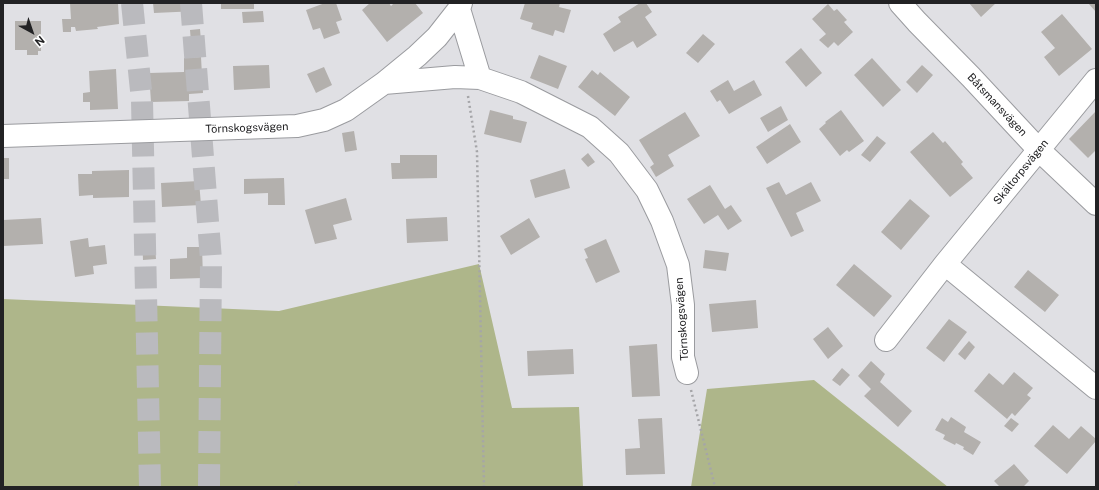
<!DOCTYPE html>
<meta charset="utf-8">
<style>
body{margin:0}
#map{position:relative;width:1099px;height:490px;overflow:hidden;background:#e0e0e4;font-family:"Public Sans",sans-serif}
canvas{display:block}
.frame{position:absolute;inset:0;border:4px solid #222224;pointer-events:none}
.north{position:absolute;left:12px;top:12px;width:40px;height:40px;-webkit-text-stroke:3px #fff;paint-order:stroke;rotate:140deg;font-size:11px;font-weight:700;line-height:16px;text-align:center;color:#222224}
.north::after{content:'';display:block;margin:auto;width:14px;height:18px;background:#222224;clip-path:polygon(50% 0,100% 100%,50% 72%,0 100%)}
</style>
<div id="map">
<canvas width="1099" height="490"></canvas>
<div class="frame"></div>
<div class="north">N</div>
</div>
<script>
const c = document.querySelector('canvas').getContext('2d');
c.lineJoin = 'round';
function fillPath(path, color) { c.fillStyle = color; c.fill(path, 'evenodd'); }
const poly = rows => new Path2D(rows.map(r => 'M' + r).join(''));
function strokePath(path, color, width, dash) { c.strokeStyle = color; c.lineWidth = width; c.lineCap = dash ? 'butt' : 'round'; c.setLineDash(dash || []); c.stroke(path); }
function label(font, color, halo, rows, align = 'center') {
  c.font = font + ' "Public Sans",sans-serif'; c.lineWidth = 3; c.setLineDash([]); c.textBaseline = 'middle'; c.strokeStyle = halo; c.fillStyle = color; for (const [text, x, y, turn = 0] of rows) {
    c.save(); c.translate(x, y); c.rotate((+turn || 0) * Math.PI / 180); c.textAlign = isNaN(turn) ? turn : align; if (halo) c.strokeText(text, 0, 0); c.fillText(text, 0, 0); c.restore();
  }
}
fillPath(poly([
 [479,264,512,408,579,407,583,487,3,487,3,299,279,311],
 [814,380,948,487,691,487,707,389]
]), '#aeb68a');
fillPath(poly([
 [70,3,118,3,119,24,97,27,98,29,76,31,75,27,71,27,71,32,63,32,62,19,71,19],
 [153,3,198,3,198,11,154,13],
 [221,3,254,3,254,9,221,9],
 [325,3,336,3,342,20,336,22,340,33,324,39,320,28,313,30,306,10],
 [370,3,389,3,391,6,394,3,415,3,423,13,387,42,362,10],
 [525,3,560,3,559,7,571,10,564,33,555,30,553,36,531,29,533,23,520,19],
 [640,3,646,3,652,12,645,17,657,35,637,48,633,41,614,52,603,34,621,22,618,17],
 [969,3,996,3,981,17],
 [1088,3,1096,3,1096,12],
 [828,4,834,11,837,9,847,20,844,22,853,32,838,46,834,42,828,48,819,40,826,34,812,19],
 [263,11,264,22,243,23,242,12],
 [1062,14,1092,49,1059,76,1044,57,1055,48,1041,32],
 [15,21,41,21,41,51,38,51,38,55,27,55,27,50,15,50],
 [200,29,201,41,191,42,190,30],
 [703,34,715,44,698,63,686,53],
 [801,48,822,73,806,87,785,62],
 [539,55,567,66,558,89,530,78],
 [201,57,203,93,189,94,189,101,151,102,149,73,184,72,184,58],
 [872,58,901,90,883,107,854,75],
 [269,65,270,88,234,90,233,66],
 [922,65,933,75,917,93,906,82],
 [324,67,332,85,316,93,307,74],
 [116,69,118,109,90,110,90,102,83,102,83,93,90,92,89,71],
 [592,70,598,75,600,72,630,97,615,116,578,87],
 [728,80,734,91,754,80,762,95,729,114,720,100,717,102,710,91],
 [781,106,788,120,768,132,760,118],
 [490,110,513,116,513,119,527,122,521,143,484,134],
 [841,110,864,141,849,152,847,150,840,156,819,129,826,123,825,122],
 [1096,111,1096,150,1088,158,1069,139],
 [685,112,700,136,668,155,674,166,656,177,650,167,654,164,639,140],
 [790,124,801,142,767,164,756,147],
 [354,131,357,150,345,152,342,133],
 [933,132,943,143,945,141,963,162,961,164,973,178,950,197,910,152],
 [877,136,886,143,870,162,861,155],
 [588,153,595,162,588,167,581,159],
 [400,155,437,155,437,178,392,179,391,163,400,163],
 [3,158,9,158,9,179,3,179],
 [565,169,570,188,535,198,530,180],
 [129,170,129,197,93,198,93,195,79,196,78,174,92,174,92,171],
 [284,178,285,205,268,205,268,193,244,194,244,179],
 [199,181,201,205,162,207,161,183],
 [779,182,786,195,811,182,821,201,796,213,804,231,791,237,766,188],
 [710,185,725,209,731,205,742,221,728,230,718,215,704,224,687,199],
 [346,198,352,220,333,225,337,239,315,244,305,210],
 [910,199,930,216,901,250,881,232],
 [447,217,448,241,407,243,406,219],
 [41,218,43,244,3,246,3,220],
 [529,218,540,237,511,255,500,236],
 [154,234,156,259,143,260,142,235],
 [88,238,89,247,105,245,107,264,93,266,94,274,75,277,70,241],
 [606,239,620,272,596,283,585,259,588,258,584,249],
 [187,247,202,247,203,278,170,279,170,259,187,258],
 [705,250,729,253,726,271,703,268],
 [854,264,892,296,874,317,836,285],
 [1028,270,1059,295,1045,312,1014,287],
 [756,300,758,328,712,332,709,304],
 [949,319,967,332,944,362,926,348],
 [828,327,843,346,828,359,813,339],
 [969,341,975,347,965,360,958,354],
 [657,344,660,396,632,397,629,346],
 [573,349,574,374,528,376,527,351],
 [871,361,885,374,880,382,912,411,898,427,864,396,871,389,858,376],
 [842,368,850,375,840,386,832,380],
 [1014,372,1033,388,1027,395,1031,398,1015,416,1012,413,1007,419,974,391,989,373,1003,385],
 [951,417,966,427,964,432,981,442,973,455,963,449,964,447,956,443,955,445,943,439,945,435,935,430,942,418,948,422],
 [662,418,665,474,626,475,625,449,640,448,638,419],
 [1011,418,1019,424,1012,432,1004,426],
 [1053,425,1069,439,1081,426,1096,439,1096,441,1067,474,1034,446],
 [1014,464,1029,481,1023,487,1000,487,994,481]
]), '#b3b0ad');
strokePath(poly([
 [132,3,142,100,150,487],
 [191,3,211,260,209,487]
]), '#bababe', 22, [22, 11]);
const minor = poly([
 [900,3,917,22,971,77,1039,150,1096,204],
 [459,9,480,78],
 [1096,80,945,264,1096,388],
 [384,83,417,56,437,37,459,9,461,3],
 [3,136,297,126,324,120,346,110,384,83,455,77,480,78,521,92,590,127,619,153,647,190,662,221,678,265,683,305,683,357,687,373],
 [886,340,945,264]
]);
strokePath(minor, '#9a9b9f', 24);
strokePath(poly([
 [468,96,477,152,484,487],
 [691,390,715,487],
 [295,487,300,481]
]), '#a5a5a8', 2.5, [2, 3]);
strokePath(minor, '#fff', 22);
label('11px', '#222224', '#fff', [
 ["Båtsmansvägen",997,105,47],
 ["Törnskogsvägen",247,128,-2],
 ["Skältorpsvägen",1021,172,-51],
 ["Törnskogsvägen",682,319,-94]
]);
</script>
